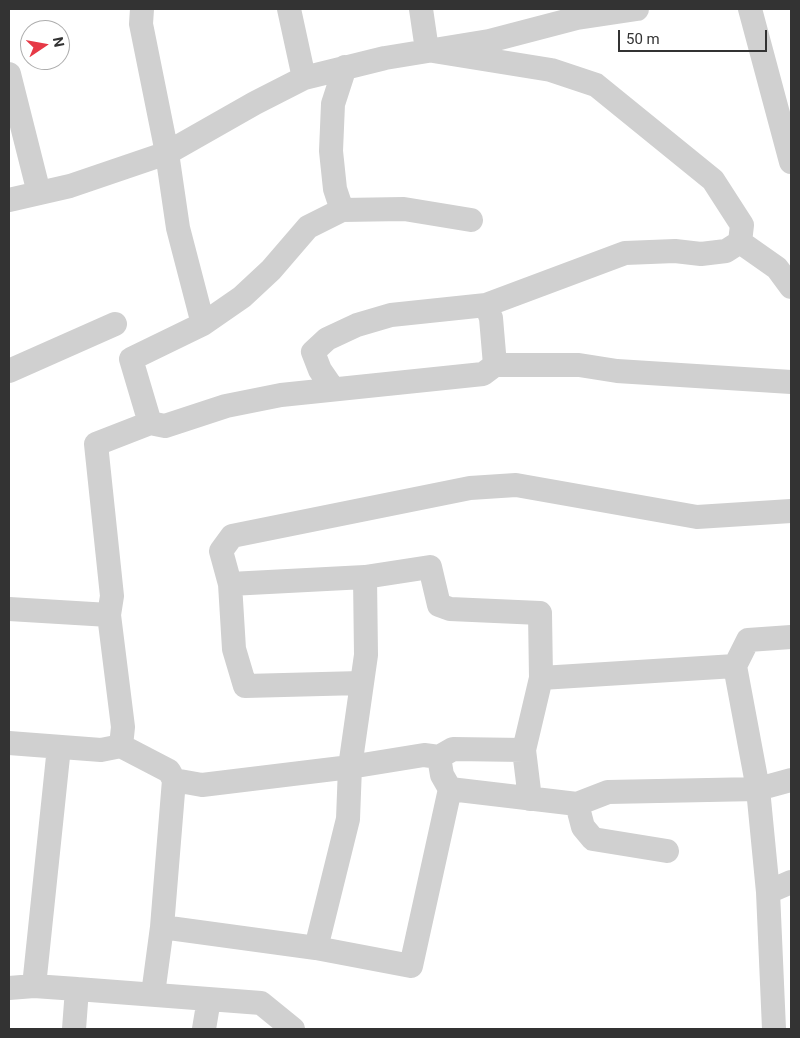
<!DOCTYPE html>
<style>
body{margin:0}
#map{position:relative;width:800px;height:1038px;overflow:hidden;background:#fff;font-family:Roboto,sans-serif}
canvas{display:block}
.frame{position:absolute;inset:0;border:10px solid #333;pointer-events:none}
.north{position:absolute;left:20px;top:20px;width:50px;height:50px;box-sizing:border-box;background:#fff;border:1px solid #adadad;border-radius:50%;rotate:78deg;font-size:14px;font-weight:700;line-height:20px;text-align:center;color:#333}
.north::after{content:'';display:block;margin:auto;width:18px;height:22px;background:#e63946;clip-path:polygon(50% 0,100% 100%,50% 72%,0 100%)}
.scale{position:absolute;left:618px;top:30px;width:149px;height:22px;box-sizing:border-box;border:2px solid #333;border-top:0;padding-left:6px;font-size:15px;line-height:18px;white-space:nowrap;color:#333;-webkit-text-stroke:4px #fff;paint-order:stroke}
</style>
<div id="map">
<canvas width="800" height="1038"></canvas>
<div class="frame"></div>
<div class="north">N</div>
<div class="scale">50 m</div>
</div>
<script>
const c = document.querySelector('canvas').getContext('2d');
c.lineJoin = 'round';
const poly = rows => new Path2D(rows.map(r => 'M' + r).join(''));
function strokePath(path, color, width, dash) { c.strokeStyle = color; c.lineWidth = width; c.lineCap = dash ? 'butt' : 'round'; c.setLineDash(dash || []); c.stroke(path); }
strokePath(poly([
 [142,9,141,24,167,153,178,228,203,324],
 [289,9,304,78],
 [421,9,427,50,551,70,596,85,713,180,742,225,740,242,726,251,701,254,675,251,625,253,486,305],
 [750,9,791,162],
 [9,74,39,193],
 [9,200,70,186,167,153,255,103,304,78,385,58,489,41,577,18,637,9],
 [342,210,404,209,471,220],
 [740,242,777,268,791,287],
 [495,365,579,365,617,371,791,382],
 [9,371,115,324],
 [333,389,320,370,313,352,327,339,357,325,391,315,486,305,491,318,495,365,483,374,281,395,226,406,165,426,150,423,131,359,203,324,242,297,271,270,308,227,342,210,335,189,331,151,333,104,345,67],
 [230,584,365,577,430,567,439,605,450,609,540,613,541,678,524,750,530,799],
 [9,609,109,615],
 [541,678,735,666],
 [361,683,245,686,234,649,230,584,221,551,232,536,470,488,516,485,697,517,791,511],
 [9,743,101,750,121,746,169,771,174,780,162,927,153,994],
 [121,746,123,727,109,615,112,596,96,444,150,423],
 [174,780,202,785,350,767,424,755,439,757,453,749,524,750],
 [450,789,577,804,608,792,758,789,791,780],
 [577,804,583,827,593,839,667,851],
 [768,892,791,882],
 [162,927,316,948,411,966,450,789,442,775,439,757],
 [316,948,348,819,350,767,366,655,365,577],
 [34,986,59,747],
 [9,988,34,986,77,989,261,1003,293,1029],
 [74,1029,77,989],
 [204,1029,209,999],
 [774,1029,768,892,758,789,735,666,748,640,791,637]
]), '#d0d0d0', 24);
</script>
